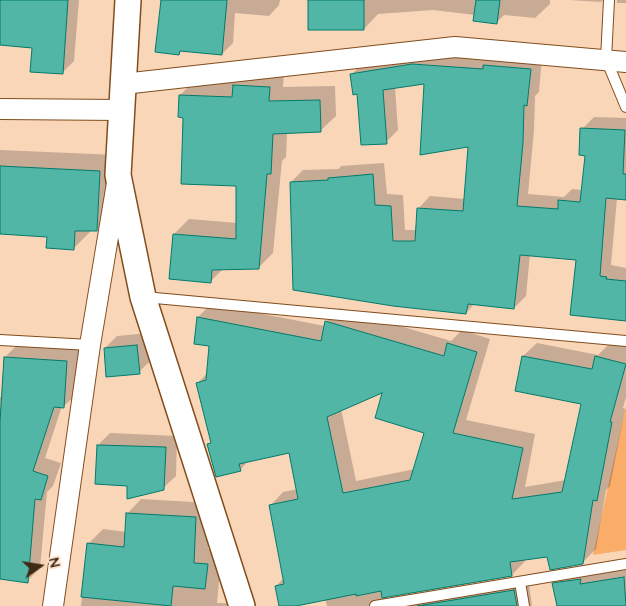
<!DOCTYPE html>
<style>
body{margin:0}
#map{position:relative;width:626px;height:606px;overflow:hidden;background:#fad6b9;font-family:Quicksand,sans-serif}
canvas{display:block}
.north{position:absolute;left:15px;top:541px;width:50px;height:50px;-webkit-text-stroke:4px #ffe6d3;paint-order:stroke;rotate:77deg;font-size:14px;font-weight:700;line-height:20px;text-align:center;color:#3f2814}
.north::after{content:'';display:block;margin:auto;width:18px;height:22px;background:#3f2814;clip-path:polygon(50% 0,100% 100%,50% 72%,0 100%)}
</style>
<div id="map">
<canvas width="626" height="606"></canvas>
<div class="north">N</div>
</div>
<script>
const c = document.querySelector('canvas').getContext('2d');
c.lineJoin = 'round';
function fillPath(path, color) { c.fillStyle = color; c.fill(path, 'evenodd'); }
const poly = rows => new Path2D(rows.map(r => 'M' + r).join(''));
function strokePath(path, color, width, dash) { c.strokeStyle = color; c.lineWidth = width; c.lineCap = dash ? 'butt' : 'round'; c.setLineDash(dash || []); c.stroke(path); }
fillPath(poly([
 [626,405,626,550,593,555]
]), '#f9ad69');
fillPath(poly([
 [0,0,79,0,74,61,62,73,33,47,0,44],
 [163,0,280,0,279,5,269,16,235,13,233,43,222,54,182,50,179,54],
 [310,0,550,0,550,4,535,18,504,15,497,22,475,15,433,10,378,14,364,29],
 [569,0,603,0,601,2],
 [617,0,626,0,626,3,617,3],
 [425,53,542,57,539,92,535,96,534,130,528,194,564,197,572,189,582,190,586,154,582,129,594,117,626,118,626,199,617,198,611,265,626,268,626,319,578,258,530,254,526,296,514,308,475,303,466,313,291,182,303,170,339,169,341,166,384,163,387,194,403,195,405,230,417,230,418,209,430,196,465,199,469,146,425,83,395,87,398,130,386,142,358,93,352,74,364,62],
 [250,70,284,73,283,87,335,86,336,116,320,131,287,132,286,157,282,161,273,253,258,268,224,268,211,281,174,234,189,219,237,223,237,185,184,116,180,95,195,80,237,82],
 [0,150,116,155,112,214,96,230,90,230,90,232,74,248,48,236,0,233],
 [211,304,325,326,326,322,339,308,451,341,462,330,490,339,466,420,535,434,525,487,566,480,582,404,516,390,523,356,537,343,598,355,610,343,626,347,626,397,623,408,625,409,610,486,606,490,596,549,582,563,548,555,525,559,525,561,512,575,383,596,386,599,528,577,532,606,327,606,325,599,289,606,280,606,276,586,284,578,270,506,283,492,298,489,290,452,249,460,240,470,209,444,212,442,198,383,208,372,211,345,198,317],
 [384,391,426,433,415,469,356,481,341,409],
 [149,333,151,360,139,372,105,348,117,336],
 [18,344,80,348,77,394,64,406,62,406,45,458,61,463,53,486,47,492,40,568,27,581,0,577,0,397,3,397,5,357],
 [110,433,177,436,176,476,163,488,98,445],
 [141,499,210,503,208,549,222,550,217,603,248,604,248,606,81,606,88,544,103,529,126,532,127,514],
 [626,566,626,606,558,606,554,584,567,570]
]), '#0003');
const building = poly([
 [0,0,68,0,63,74,30,72,32,48,0,45,0,0],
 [161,0,227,0,222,55,180,51,179,55,155,52,161,0],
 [308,0,364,0,364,30,308,30,308,0],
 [476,0,500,0,497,24,473,21,476,0],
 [412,64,483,69,483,65,531,69,527,106,524,105,523,143,517,206,558,209,558,200,580,202,585,156,579,155,580,128,625,130,623,174,626,174,626,200,606,198,600,276,607,277,606,279,626,281,626,321,570,315,576,260,520,255,514,309,468,304,466,314,393,306,293,290,290,182,328,180,328,178,373,174,375,205,391,206,393,241,415,241,417,208,463,211,468,147,420,155,424,84,383,90,387,144,361,145,357,94,353,95,350,74,412,64],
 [233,85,270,87,269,101,320,100,321,132,273,134,271,174,267,174,259,269,212,270,211,283,169,279,173,234,236,239,236,186,181,184,183,118,178,117,179,95,232,97,233,85],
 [0,166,100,171,97,231,75,231,74,250,46,248,47,237,0,234,0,166],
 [197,317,321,341,325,321,444,356,447,343,477,352,453,433,523,448,512,499,562,492,581,404,515,391,522,356,592,369,595,356,626,364,610,422,612,422,597,501,593,500,583,564,550,570,547,557,510,562,512,576,382,598,381,591,356,596,356,594,296,606,279,606,275,586,284,584,269,505,298,499,289,453,239,464,241,471,216,477,207,444,211,443,196,383,206,380,209,346,194,344,197,317],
 [382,393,375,418,424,433,410,480,343,493,327,417,382,393],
 [137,345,140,374,106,377,104,348,137,345],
 [4,357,67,361,64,408,54,407,33,471,48,476,41,500,35,499,28,583,0,579,0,422,4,357],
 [97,445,166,447,164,490,127,499,127,486,95,484,97,445],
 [126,513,196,517,194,563,208,564,205,589,173,586,171,606,81,597,87,543,124,547,126,513],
 [624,577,626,606,557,606,552,583,581,579,580,584,624,577],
 [514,590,517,606,417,606,514,590]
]);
fillPath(building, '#52b6a6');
strokePath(building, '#017a6b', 1);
const service = poly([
 [609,0,606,59,626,107],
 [144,297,626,341],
 [0,340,90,345],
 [520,582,524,606],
 [375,606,626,564]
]);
const minor = poly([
 [123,84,455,47,626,62],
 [0,109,121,110],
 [53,606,90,345,117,183]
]);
const tertiary = poly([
 [128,0,118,175,143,297,242,606]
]);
strokePath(service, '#804d1c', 12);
strokePath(minor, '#804d1c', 22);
strokePath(tertiary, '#804d1c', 28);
strokePath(service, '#fff', 10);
strokePath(minor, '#fff', 20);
strokePath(tertiary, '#fff', 25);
</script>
